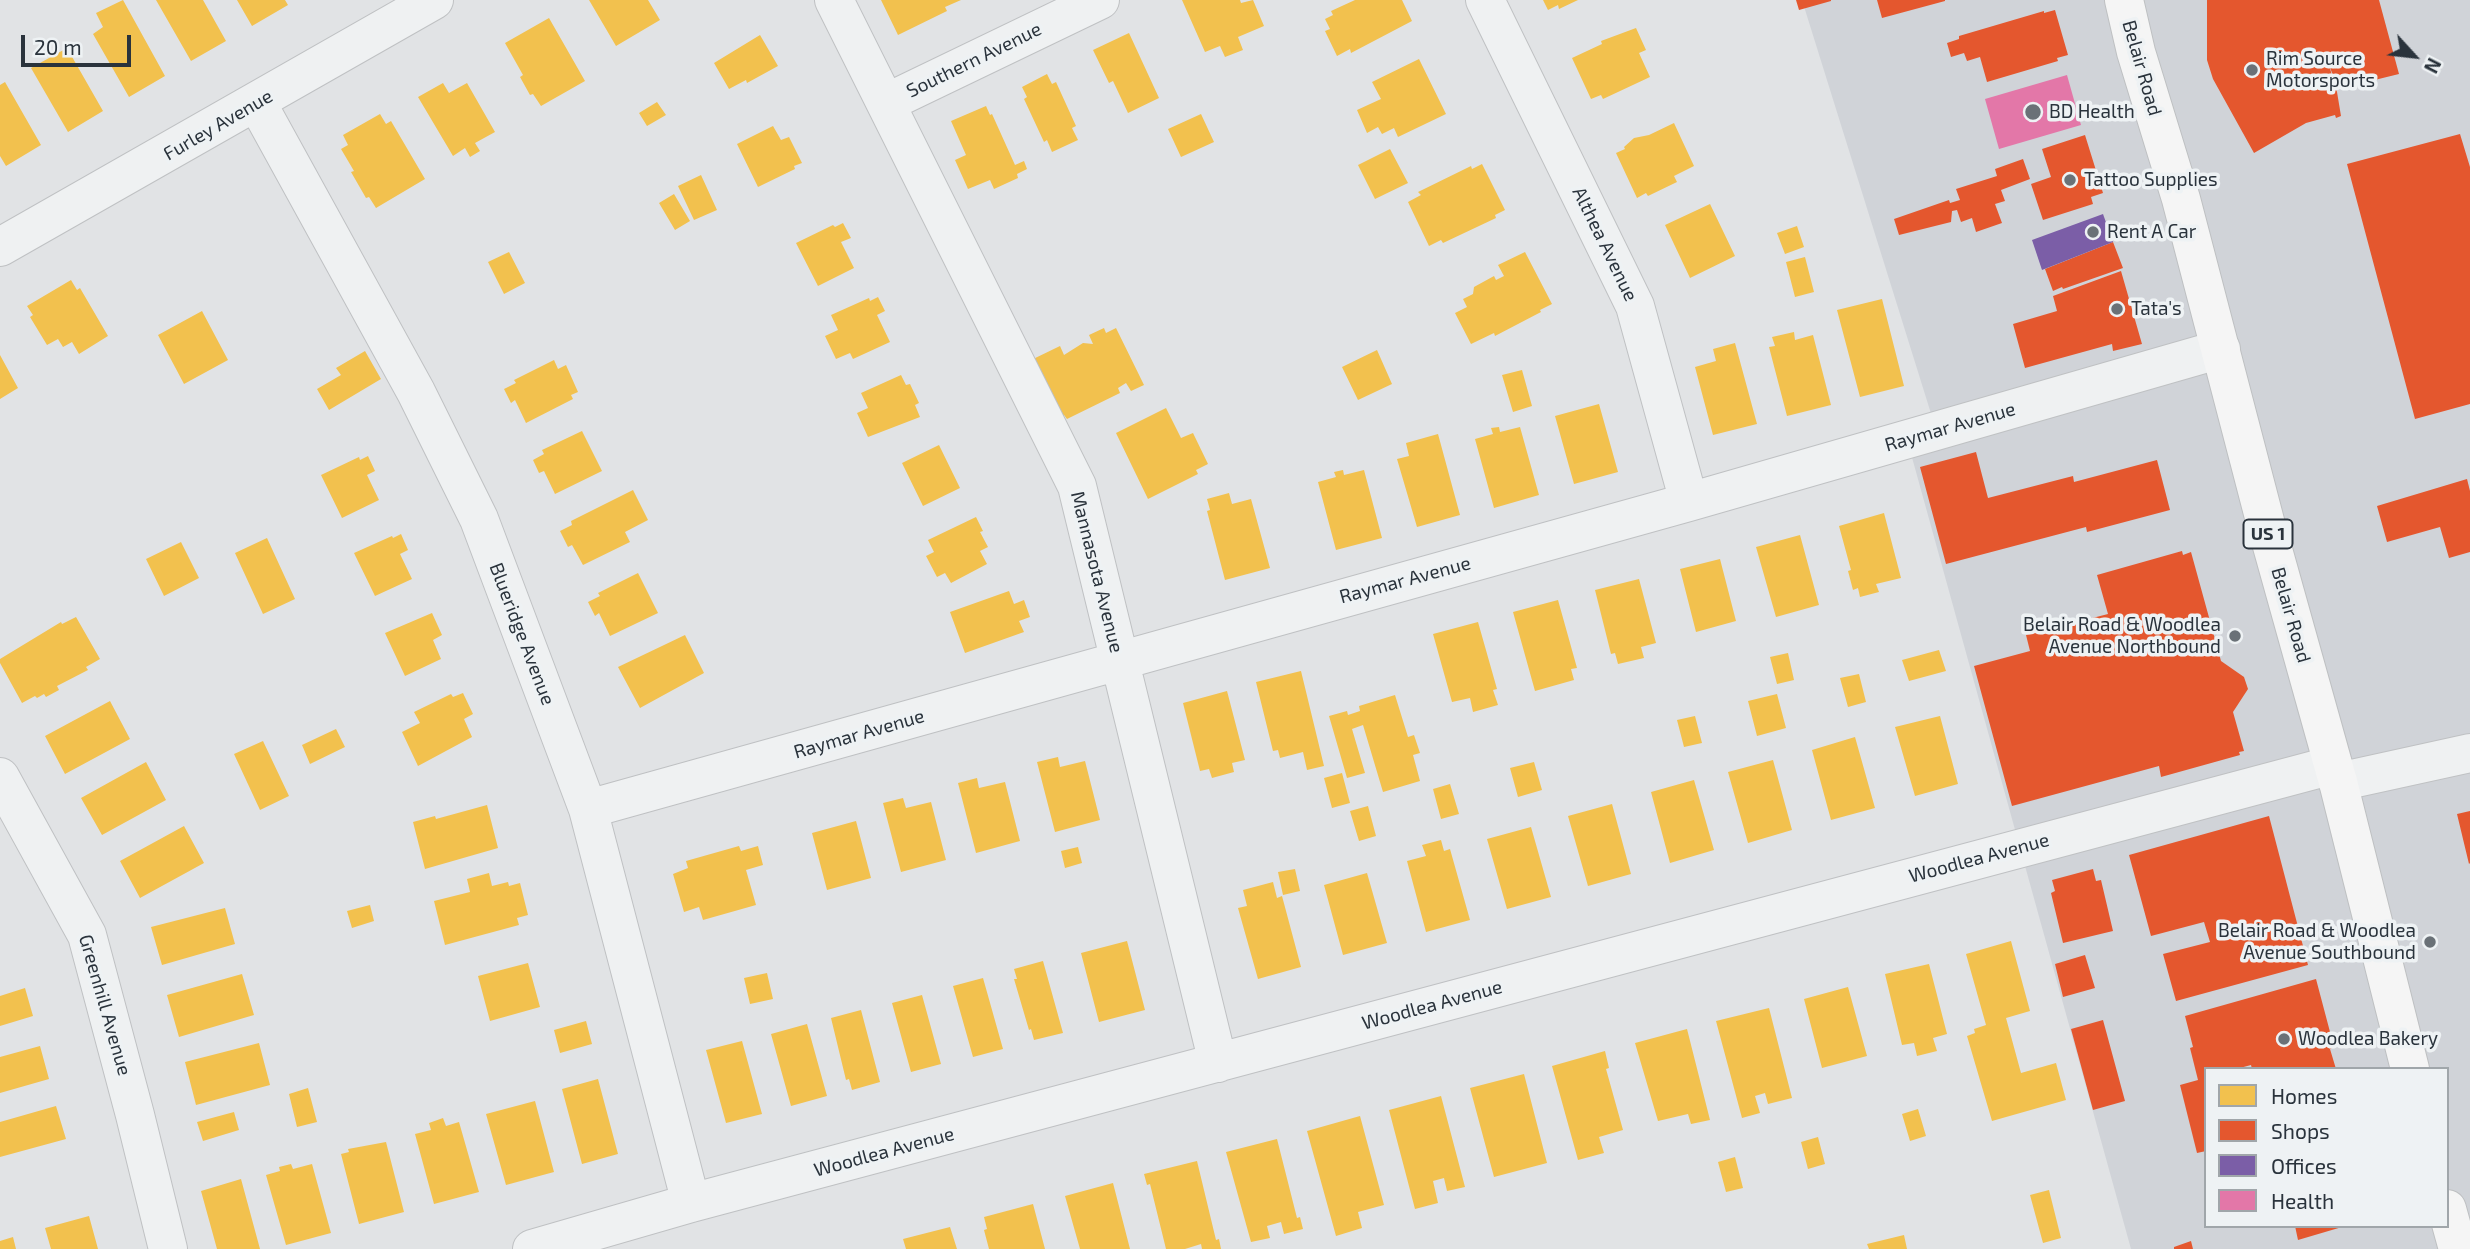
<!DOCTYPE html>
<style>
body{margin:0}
#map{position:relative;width:2470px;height:1249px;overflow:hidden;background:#e1e3e5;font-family:"Exo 2",sans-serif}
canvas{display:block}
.legend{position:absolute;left:2204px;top:1067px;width:245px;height:161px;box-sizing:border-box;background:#eef2f4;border:2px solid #a0a6aa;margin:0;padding:9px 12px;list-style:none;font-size:21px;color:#2a333c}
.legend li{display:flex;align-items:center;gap:14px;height:35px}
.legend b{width:35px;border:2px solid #a0a6aa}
.north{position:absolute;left:2379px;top:21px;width:70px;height:70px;-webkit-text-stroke:5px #eef2f4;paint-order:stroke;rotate:117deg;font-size:19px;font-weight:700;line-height:28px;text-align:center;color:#2a333c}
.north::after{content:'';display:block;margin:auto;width:24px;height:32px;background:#2a333c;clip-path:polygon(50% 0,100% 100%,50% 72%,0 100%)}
.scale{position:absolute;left:21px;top:35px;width:110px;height:32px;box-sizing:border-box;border:4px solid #2a333c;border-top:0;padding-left:9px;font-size:21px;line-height:24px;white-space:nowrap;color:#2a333c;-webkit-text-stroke:5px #eef2f4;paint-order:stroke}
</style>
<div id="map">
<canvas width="2470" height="1249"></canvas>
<ul class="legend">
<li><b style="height:19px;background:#f2c14e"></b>Homes</li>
<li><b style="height:19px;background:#e4572e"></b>Shops</li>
<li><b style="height:19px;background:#7b5ea7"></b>Offices</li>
<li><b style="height:19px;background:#e377a8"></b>Health</li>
</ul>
<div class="north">N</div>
<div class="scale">20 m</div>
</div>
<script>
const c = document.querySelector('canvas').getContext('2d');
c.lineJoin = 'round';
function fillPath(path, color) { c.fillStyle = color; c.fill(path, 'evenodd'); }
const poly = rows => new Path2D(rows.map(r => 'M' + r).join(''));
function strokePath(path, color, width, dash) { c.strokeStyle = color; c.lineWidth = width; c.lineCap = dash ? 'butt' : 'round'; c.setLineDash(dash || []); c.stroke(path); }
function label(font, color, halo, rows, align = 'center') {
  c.font = font + ' "Exo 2",sans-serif'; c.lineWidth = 7; c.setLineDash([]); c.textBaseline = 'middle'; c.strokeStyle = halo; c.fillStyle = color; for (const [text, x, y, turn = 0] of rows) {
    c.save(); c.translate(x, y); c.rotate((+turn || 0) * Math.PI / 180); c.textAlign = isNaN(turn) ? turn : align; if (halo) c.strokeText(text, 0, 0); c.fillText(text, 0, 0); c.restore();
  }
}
fillPath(poly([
 [1802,0,2470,0,2470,1249,2131,1249,1908,443,1938,436],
 [2206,1069,2447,1069,2447,1226,2206,1226]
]), '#d0d3d8');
fillPath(poly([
 [123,0,165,76,129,97,93,34,103,27,96,13],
 [156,0,203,0,226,41,191,61],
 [237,0,285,0,288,5,252,26],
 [589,0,648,0,660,20,616,46],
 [881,0,961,0,945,7,947,11,898,35],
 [1182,0,1240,0,1241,3,1253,0,1264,26,1238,37,1243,50,1225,57,1220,46,1205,52],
 [1355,0,1402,0,1412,21,1351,53,1350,49,1337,56,1325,31,1330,29,1325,19,1333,15,1331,11],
 [1543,0,1578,0,1559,9,1558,5,1548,10],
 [549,18,585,81,541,106,533,94,530,95,520,77,523,75,505,43],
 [1636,28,1646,50,1639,53,1650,77,1603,99,1601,95,1591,99,1572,58,1602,44,1601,41],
 [1129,33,1159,98,1128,113,1113,81,1109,83,1093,50],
 [760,35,778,66,747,83,746,80,729,89,714,63],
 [67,48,103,111,68,132,31,68],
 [1419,59,1446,114,1398,137,1394,128,1382,134,1378,127,1367,133,1357,110,1381,99,1372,82],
 [1047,74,1052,84,1056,82,1076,126,1072,128,1078,140,1052,152,1047,140,1044,142,1024,99,1027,97,1022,87],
 [5,82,41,145,6,166,0,156,0,85],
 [443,83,449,93,467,83,495,132,475,143,480,151,470,157,465,148,453,156,418,97],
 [657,102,666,115,647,126,639,113],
 [986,106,990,115,992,114,1015,165,1024,161,1027,169,1017,174,1018,178,994,189,990,180,968,189,955,160,966,155,951,121],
 [380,114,386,124,391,121,425,179,376,208,369,197,366,198,351,172,354,171,341,149,348,145,343,135],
 [1201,114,1214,142,1181,157,1168,129],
 [1674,123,1694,166,1674,176,1677,182,1648,196,1646,193,1637,198,1616,153,1625,149,1624,147,1634,138,1649,135],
 [773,126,781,140,789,137,802,163,794,166,795,169,758,187,737,144],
 [1390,149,1408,183,1375,199,1358,165],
 [1482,164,1505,210,1495,215,1496,218,1443,243,1441,240,1429,246,1408,202,1421,195,1418,192,1471,166,1472,169],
 [701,175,717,210,694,220,678,186],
 [674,194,690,221,675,230,659,203],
 [1710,204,1735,256,1690,278,1665,225],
 [843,223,851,238,841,242,854,268,818,286,796,243,833,225,835,227],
 [1797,226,1804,247,1785,254,1777,233],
 [509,252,525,283,504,294,488,262],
 [1525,252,1552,304,1540,310,1541,312,1495,336,1494,333,1471,344,1455,313,1467,307,1463,299,1473,294,1474,287,1494,276,1496,280,1504,276,1498,265],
 [1805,257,1814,292,1795,297,1786,262],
 [71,280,77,290,80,288,108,336,79,354,72,342,63,347,58,339,47,345,30,317,33,315,27,306],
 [878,297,885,311,877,315,890,342,853,359,850,353,836,359,825,336,838,330,831,315,869,298,870,301],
 [1882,299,1904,386,1860,397,1837,310],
 [202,311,228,360,184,384,158,335],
 [1104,328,1106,333,1116,328,1144,385,1131,391,1126,383,1118,388,1120,393,1067,419,1064,415,1055,420,1027,362,1060,346,1064,355,1083,343,1093,344,1089,335],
 [1794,332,1795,340,1813,335,1831,405,1787,416,1769,347,1775,346,1772,337],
 [1735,343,1757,424,1713,435,1695,367,1716,361,1713,349],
 [1377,350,1392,384,1358,400,1342,367],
 [365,351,381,379,329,410,317,389,341,375,336,368],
 [0,355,18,388,0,399],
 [554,360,558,369,566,365,578,392,571,395,573,399,526,423,515,400,511,403,504,389,516,383,514,380],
 [1522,370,1532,406,1513,412,1502,375],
 [901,375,906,385,910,384,919,403,915,405,920,417,868,437,857,413,868,408,861,393],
 [1599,404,1618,472,1574,484,1555,416],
 [1166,408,1181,438,1193,433,1208,464,1196,470,1198,474,1148,499,1116,433],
 [1499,427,1500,432,1520,427,1539,495,1494,508,1475,439,1493,434,1491,428],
 [582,431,602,471,555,494,544,471,539,473,533,460,544,454,542,450],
 [1438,434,1460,515,1417,527,1397,459,1409,456,1406,443],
 [939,445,960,488,923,506,902,463],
 [368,456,375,471,367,475,379,500,342,518,321,475,359,457,360,460],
 [1343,470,1344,475,1364,470,1382,538,1336,550,1318,482,1336,477,1334,472],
 [633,490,648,520,625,532,630,542,583,565,572,545,568,547,560,531,572,525,571,521],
 [1229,493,1232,504,1251,499,1270,568,1225,580,1207,511,1210,510,1207,499],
 [1884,513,1901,578,1876,584,1879,592,1860,597,1858,588,1853,590,1848,571,1851,570,1839,526],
 [976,517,983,531,980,532,988,547,980,551,987,564,951,583,945,573,937,577,926,556,934,552,928,540],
 [401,534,408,550,400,554,412,579,375,596,354,553,392,536,393,538],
 [1800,535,1819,605,1776,617,1756,547],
 [267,538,295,599,263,614,235,553],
 [181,542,199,578,164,596,146,559],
 [1720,559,1736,621,1696,632,1680,569],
 [638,573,658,613,610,636,599,613,595,616,588,602,600,596,598,593],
 [1639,579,1656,643,1641,647,1644,658,1618,664,1615,653,1611,654,1595,590],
 [1009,591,1014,604,1024,600,1030,617,1019,621,1024,632,965,653,950,612],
 [1558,600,1577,668,1571,669,1574,680,1535,691,1513,612],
 [432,613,442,635,433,640,441,659,405,676,385,633],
 [76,617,100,659,86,667,88,670,57,686,59,690,46,697,44,694,37,698,35,696,22,703,0,663,0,659,61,622,62,624],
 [1478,622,1497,689,1493,690,1498,705,1473,712,1470,698,1452,702,1433,634],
 [685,635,704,673,640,708,618,667],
 [1939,650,1946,671,1909,681,1902,660],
 [1788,653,1794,680,1777,684,1770,657],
 [1301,671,1324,766,1307,770,1303,752,1280,758,1278,750,1273,751,1256,682],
 [1859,674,1866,702,1848,707,1840,678],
 [1227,691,1245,760,1232,763,1234,772,1212,778,1209,769,1200,771,1183,703],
 [463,693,473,714,464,719,472,737,418,766,402,732,420,723,414,712,451,694,453,697],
 [1777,694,1786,728,1757,736,1748,701],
 [1395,695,1408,737,1414,735,1420,753,1413,755,1420,781,1383,792,1363,725,1352,729,1365,773,1347,778,1329,716,1347,711,1348,715,1360,711,1359,706],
 [110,701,130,739,65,774,45,736],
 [1695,716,1702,743,1684,747,1677,720],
 [1940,716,1958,784,1915,796,1895,727],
 [336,729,345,747,310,764,302,745],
 [1855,737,1875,808,1831,820,1812,750],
 [263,741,289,796,260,810,234,754],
 [1058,757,1060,767,1085,761,1100,820,1055,832,1037,762],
 [1773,760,1792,830,1748,843,1728,772],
 [146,762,166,800,102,835,81,798],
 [1534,762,1542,790,1518,797,1510,768],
 [1342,773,1350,803,1332,808,1324,778],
 [977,778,979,788,1005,782,1020,841,976,853,958,783],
 [1694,780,1714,850,1670,863,1651,792],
 [1450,784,1459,814,1441,819,1433,789],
 [903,798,906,808,931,802,946,860,901,872,883,803],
 [1612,804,1631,874,1588,886,1568,816],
 [487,805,498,848,425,869,413,822,435,816,436,819],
 [1368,806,1376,836,1359,841,1350,811],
 [856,821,871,878,827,890,812,833],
 [184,826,204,863,140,898,120,861],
 [1531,827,1551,897,1507,909,1487,839],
 [1441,840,1444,851,1450,849,1470,920,1426,932,1407,861,1426,856,1422,845],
 [739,846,741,851,758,846,763,865,746,870,756,905,703,920,699,907,684,912,673,874,688,868,686,861],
 [1078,847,1082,863,1065,868,1061,851],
 [1295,869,1300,891,1283,895,1278,872],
 [489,873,492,886,508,882,509,886,520,883,528,915,517,918,519,925,445,945,434,901,470,892,467,879],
 [1367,873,1387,943,1343,955,1324,885],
 [1273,882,1277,898,1282,896,1301,967,1258,979,1238,908,1247,906,1243,890],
 [370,905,374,921,352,928,347,911],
 [225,908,235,944,162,965,151,927],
 [1127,941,1145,1010,1099,1022,1081,953],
 [2011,941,2030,1011,2006,1018,2021,1073,2056,1063,2066,1100,1992,1121,1967,1036,1975,1033,1974,1029,1986,1025,1966,954],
 [1043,961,1063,1033,1034,1040,1031,1029,1029,1030,1014,979,1017,979,1014,969],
 [528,963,540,1007,490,1021,478,976],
 [1929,964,1947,1034,1933,1038,1937,1051,1917,1056,1914,1043,1902,1045,1885,974],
 [767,973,773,999,750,1004,744,978],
 [242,974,254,1015,179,1037,167,995],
 [983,978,1003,1049,973,1057,953,986],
 [1848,987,1867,1056,1822,1068,1804,999],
 [25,988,33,1016,0,1026,0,996],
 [922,995,941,1064,911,1072,892,1003],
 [1769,1008,1792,1098,1768,1104,1765,1093,1755,1096,1760,1113,1742,1118,1716,1021],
 [861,1010,880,1082,852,1090,849,1079,846,1080,831,1018],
 [586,1021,592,1044,560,1053,554,1030],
 [807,1024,827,1096,791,1106,771,1034],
 [1687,1029,1710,1120,1691,1124,1688,1114,1658,1121,1635,1043],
 [742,1041,762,1114,726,1123,706,1050],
 [259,1043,270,1085,196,1105,185,1062],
 [40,1046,49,1079,0,1093,0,1057],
 [1605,1051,1609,1068,1606,1069,1623,1130,1599,1137,1604,1153,1578,1160,1552,1066],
 [1524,1074,1547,1163,1494,1177,1470,1088],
 [598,1079,618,1154,582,1164,562,1089],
 [308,1088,317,1122,297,1127,289,1094],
 [1441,1096,1465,1187,1447,1191,1444,1178,1433,1181,1438,1203,1415,1209,1389,1110],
 [535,1101,554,1172,506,1185,486,1114],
 [56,1106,66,1139,0,1157,0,1122],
 [1918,1109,1926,1136,1910,1141,1902,1114],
 [234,1112,239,1130,203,1141,197,1122],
 [1360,1116,1384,1205,1358,1212,1362,1228,1336,1236,1307,1131],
 [443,1118,446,1126,459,1122,479,1192,434,1204,415,1134,431,1130,429,1123],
 [1818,1137,1825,1164,1808,1169,1801,1142],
 [1277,1139,1297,1218,1300,1217,1303,1229,1284,1234,1281,1222,1267,1226,1270,1238,1251,1242,1226,1152],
 [386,1142,404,1212,359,1224,341,1154,349,1152,348,1149],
 [1735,1157,1743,1188,1726,1192,1718,1162],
 [1197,1161,1216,1240,1219,1239,1221,1249,1202,1249,1201,1244,1185,1249,1166,1249,1150,1184,1147,1185,1144,1174],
 [291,1164,293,1169,312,1164,331,1233,286,1245,266,1175,280,1171,279,1167],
 [241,1179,260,1249,217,1249,201,1191],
 [1113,1183,1130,1249,1080,1249,1065,1196],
 [2049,1190,2061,1238,2043,1243,2030,1195],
 [1033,1204,1045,1249,989,1249,984,1230,987,1229,984,1217],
 [89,1216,98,1249,51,1249,45,1228],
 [950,1227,957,1249,906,1249,903,1239],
 [1904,1235,1907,1249,1869,1249,1867,1244],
 [13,1237,16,1249,0,1249,0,1241]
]), '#f2c14e');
fillPath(poly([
 [1796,0,1831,0,1831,1,1799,10],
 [1877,0,1945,0,1945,1,1882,18],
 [2207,0,2379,0,2399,74,2338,89,2328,62,2337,92,2341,116,2336,118,2335,115,2306,123,2254,153,2213,79,2207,60],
 [2055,10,2068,55,2057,58,2058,61,1987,82,1980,57,1967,61,1964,53,1951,57,1947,43,1959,39,1959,36,2044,11,2044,13],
 [2460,134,2470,167,2470,404,2415,419,2347,164],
 [2085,135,2103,193,2091,197,2093,204,2043,220,2031,184,2051,177,2042,149],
 [2023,159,2030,179,2001,190,2005,201,1995,204,2002,223,1976,232,1972,218,1961,222,1957,210,1952,211,1951,222,1899,235,1894,219,1949,200,1950,203,1960,200,1956,189,1997,176,1995,169],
 [2113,242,2123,268,2063,289,2062,287,2053,291,2045,269],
 [2121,271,2142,344,2113,351,2112,344,2025,368,2013,324,2057,311,2053,296],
 [1976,452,1988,498,2073,476,2074,482,2157,460,2170,510,2087,532,2086,527,1946,564,1920,467],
 [2467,479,2470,491,2470,552,2449,558,2440,527,2387,542,2377,506],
 [2182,551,2183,555,2191,552,2221,661,2244,677,2248,689,2233,712,2244,751,2239,752,2240,755,2161,777,2159,766,2012,806,1974,666,2030,651,2026,635,2108,614,2097,575],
 [2470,811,2470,863,2469,864,2457,814],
 [2269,816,2308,965,2176,1001,2163,954,2210,942,2204,922,2151,936,2129,855],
 [2093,869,2096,881,2101,880,2113,931,2063,943,2051,893,2055,891,2052,880],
 [2085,955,2095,988,2063,997,2055,964],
 [2316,979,2334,1047,2330,1049,2336,1069,2252,1069,2251,1065,2236,1069,2206,1069,2206,1151,2197,1153,2180,1085,2198,1080,2190,1048,2193,1047,2185,1016],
 [2103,1020,2125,1101,2093,1110,2071,1029],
 [2295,1226,2342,1226,2342,1227,2298,1240],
 [2191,1241,2193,1249,2174,1249,2174,1247]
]), '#e4572e');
fillPath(poly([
 [2103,214,2113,242,2042,270,2032,240]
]), '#7b5ea7');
fillPath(poly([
 [2067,75,2081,125,1999,149,1985,99]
]), '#e377a8');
const minor = poly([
 [834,0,1077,486,1218,1063],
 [1485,0,1635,306,1689,502],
 [257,103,416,392,479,519,588,809,691,1203],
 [886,103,1100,0],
 [0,247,434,0],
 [0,777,87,935,135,1115,168,1249],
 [2338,782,2470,753],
 [588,809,1689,502,2221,349],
 [532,1249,691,1203,2333,765]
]);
const major = poly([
 [2124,0,2136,52,2181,199,2265,521,2338,782,2410,1069],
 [2447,1209,2458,1249]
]);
strokePath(minor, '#bfc1c3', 40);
strokePath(major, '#bec0c2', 40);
strokePath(minor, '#eff1f2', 38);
strokePath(major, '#f5f5f5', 38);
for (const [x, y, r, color] of [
 [2252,70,7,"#6a7177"],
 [2033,112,9,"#6a7177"],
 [2070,180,7,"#6a7177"],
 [2093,232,7,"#6a7177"],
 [2117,309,7,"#6a7177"],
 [2235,636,7,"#6a7177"],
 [2430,942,7,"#6a7177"],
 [2284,1039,7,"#6a7177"]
]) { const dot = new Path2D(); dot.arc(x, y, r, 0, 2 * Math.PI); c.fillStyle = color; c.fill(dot); strokePath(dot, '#eef2f4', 2.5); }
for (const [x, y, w] of [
 [2268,534,49]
]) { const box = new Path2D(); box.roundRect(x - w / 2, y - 14.5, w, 29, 5); c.fillStyle = '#eef2f4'; c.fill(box); strokePath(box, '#2a333c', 2); }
label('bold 18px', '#2a333c', null, [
 ["US 1",2268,534]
]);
label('19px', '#2a333c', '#eef2f4', [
 ["Rim Source",2266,59],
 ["Motorsports",2266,81],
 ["BD Health",2049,112],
 ["Tattoo Supplies",2084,180],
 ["Rent A Car",2107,232],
 ["Tata's",2131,309],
 ["Belair Road & Woodlea",2221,625,"right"],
 ["Avenue Northbound",2221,647,"right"],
 ["Belair Road & Woodlea",2416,931,"right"],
 ["Avenue Southbound",2416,953,"right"],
 ["Woodlea Bakery",2298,1039]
], 'left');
label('19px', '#2a333c', '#eef2f4', [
 ["Southern Avenue",974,60,-26],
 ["Belair Road",2142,68,74],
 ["Furley Avenue",218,125,-30],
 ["Althea Avenue",1605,244,64],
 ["Raymar Avenue",1950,427,-16],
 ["Mannasota Avenue",1097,572,76],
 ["Raymar Avenue",1405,580,-15],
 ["Belair Road",2291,615,74],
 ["Blueridge Avenue",522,634,69],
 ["Raymar Avenue",859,734,-16],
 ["Woodlea Avenue",1979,858,-15],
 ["Greenhill Avenue",105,1005,74],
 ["Woodlea Avenue",1432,1005,-15],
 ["Woodlea Avenue",884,1152,-15]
]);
</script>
